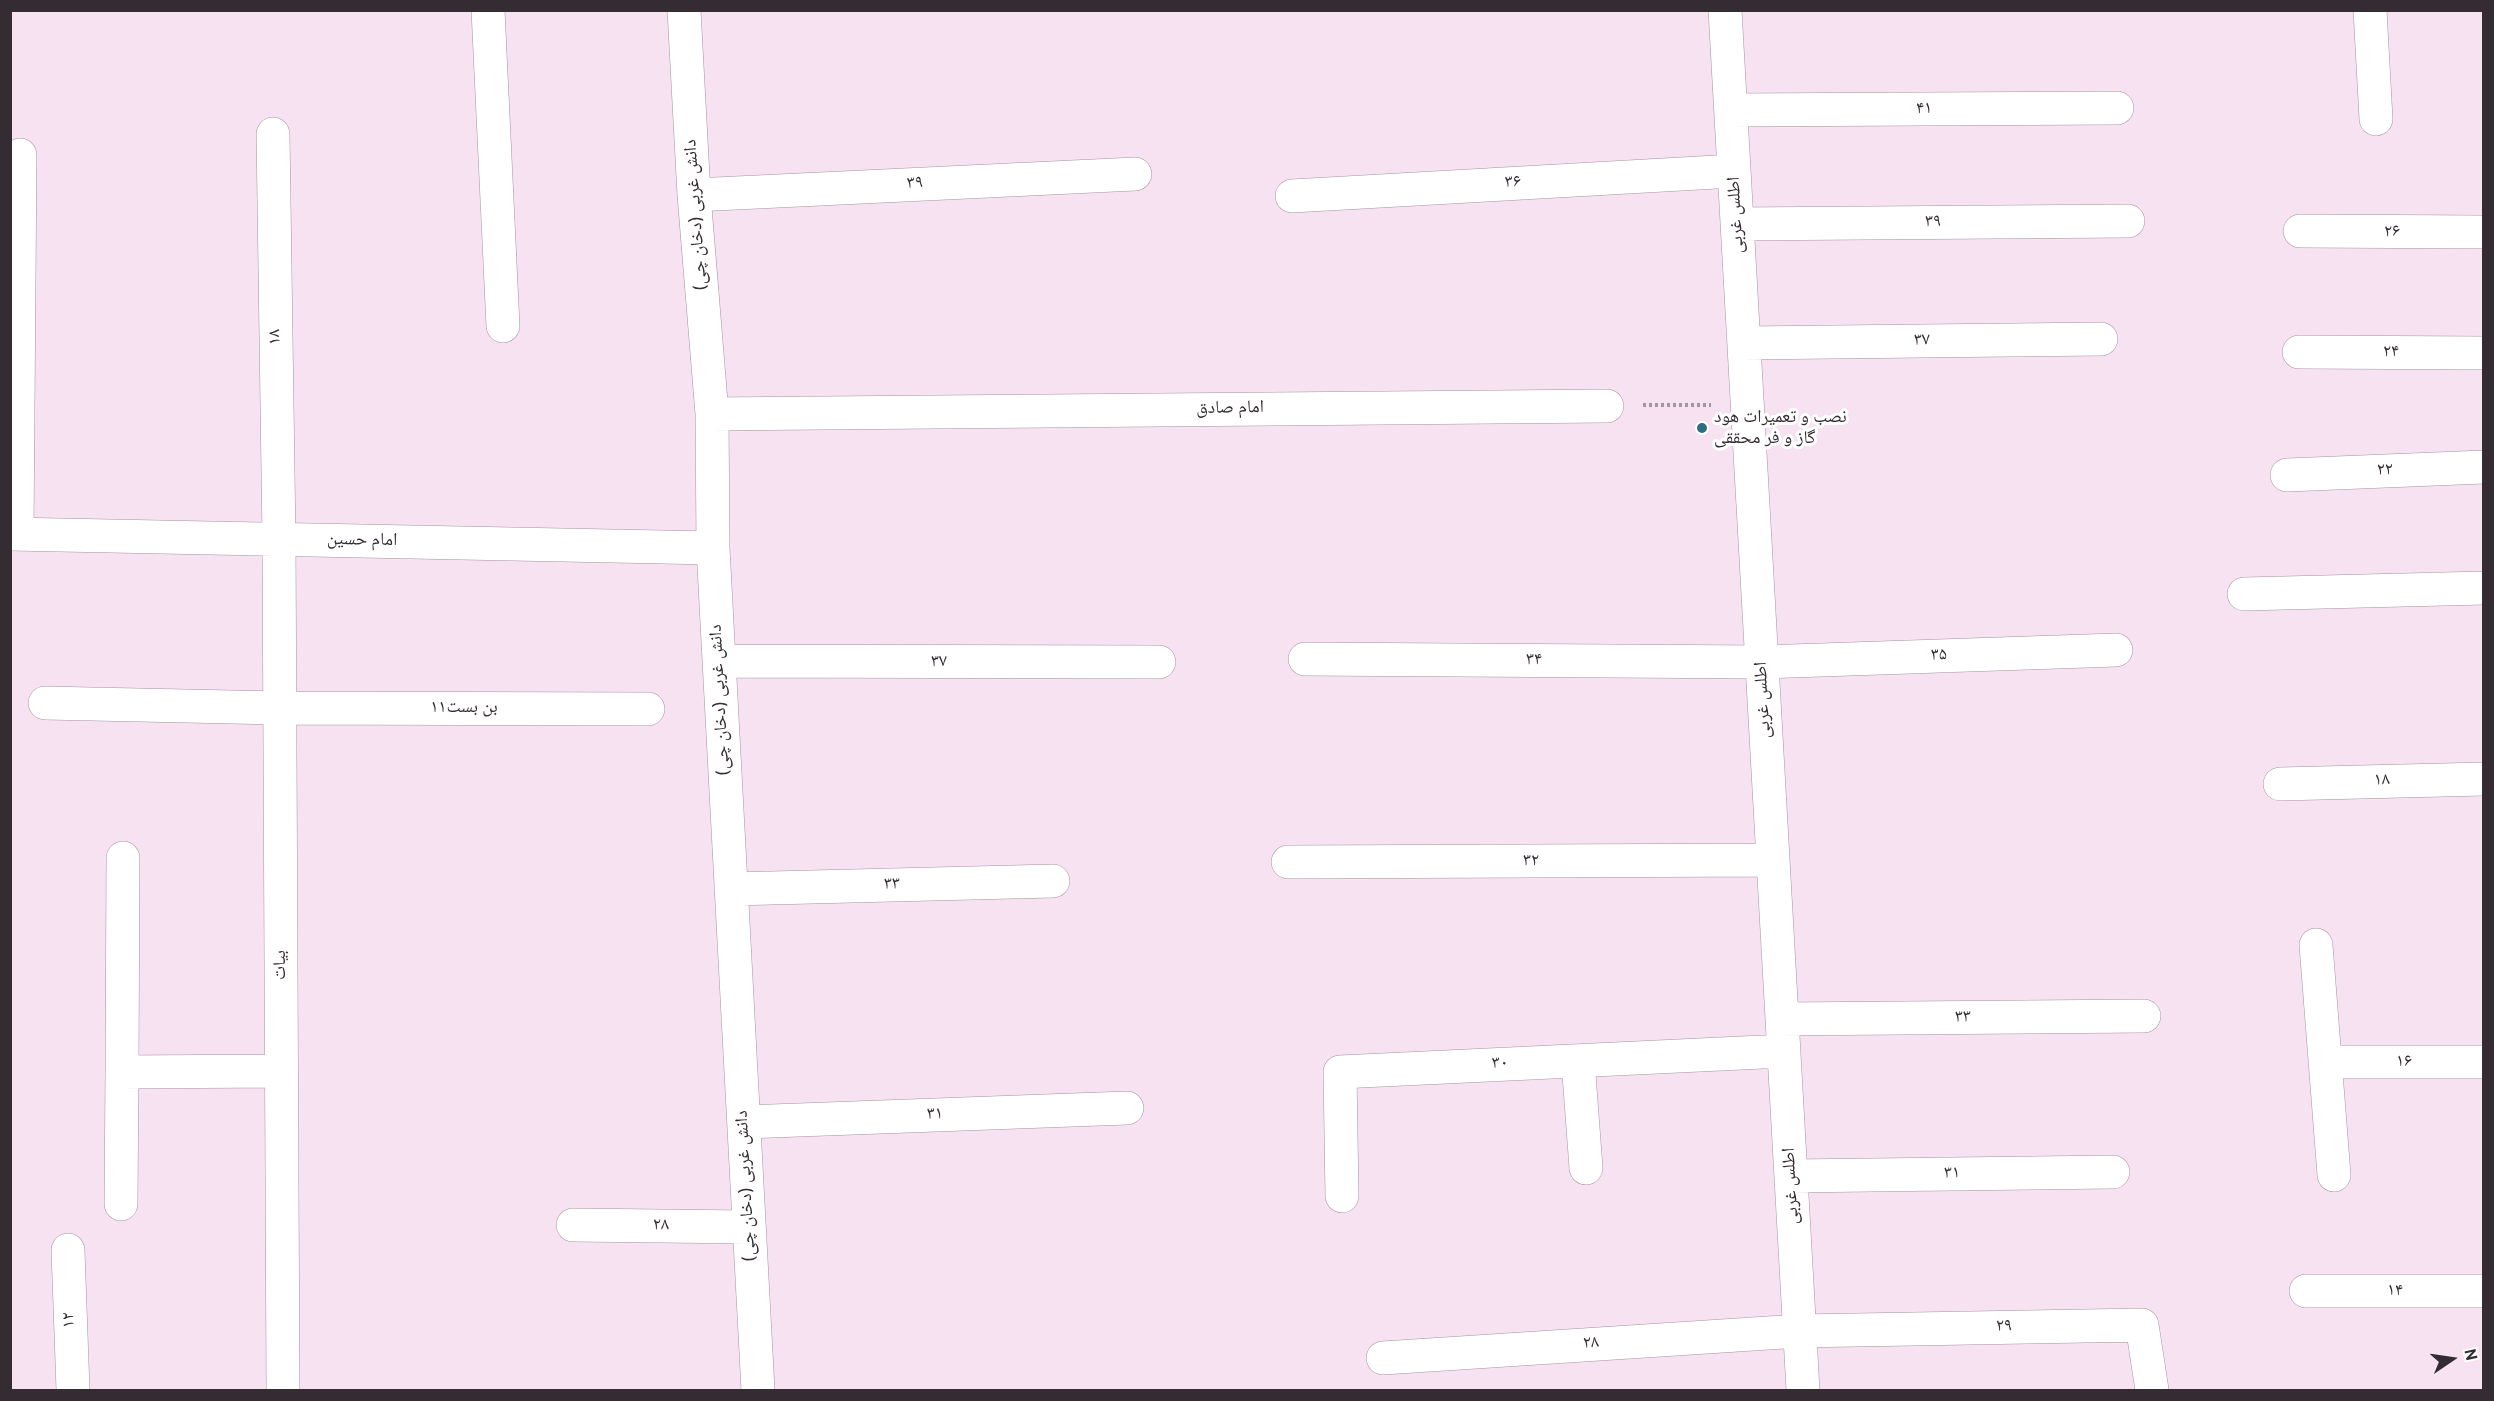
<!DOCTYPE html>
<meta charset="utf-8">
<style>
body{margin:0}
#map{position:relative;width:2494px;height:1401px;overflow:hidden;background:#f6e2f1;font-family:Overpass,sans-serif}
canvas{display:block}
.frame{position:absolute;inset:0;border:12px solid #342c32;pointer-events:none}
.north{position:absolute;left:2422px;top:1329px;width:60px;height:60px;-webkit-text-stroke:4px #fff;paint-order:stroke;rotate:77deg;font-size:16px;font-weight:700;line-height:24px;text-align:center;color:#342c32}
.north::after{content:'';display:block;margin:auto;width:21px;height:27px;background:#342c32;clip-path:polygon(50% 0,100% 100%,50% 72%,0 100%)}
</style>
<div id="map">
<canvas width="2494" height="1401"></canvas>
<div class="frame"></div>
<div class="north">N</div>
</div>
<script>
const c = document.querySelector('canvas').getContext('2d');
c.lineJoin = 'round';
const poly = rows => new Path2D(rows.map(r => 'M' + r).join(''));
function strokePath(path, color, width, dash) { c.strokeStyle = color; c.lineWidth = width; c.lineCap = dash ? 'butt' : 'round'; c.setLineDash(dash || []); c.stroke(path); }
function label(font, color, halo, rows, align = 'center') {
  c.font = font + ' Overpass,"Noto Naskh Arabic",sans-serif'; c.lineWidth = 6; c.setLineDash([]); c.textBaseline = 'middle'; c.strokeStyle = halo; c.fillStyle = color; for (const [text, x, y, turn = 0] of rows) {
    c.save(); c.translate(x, y); c.rotate((+turn || 0) * Math.PI / 180); c.textAlign = isNaN(turn) ? turn : align; if (halo) c.strokeText(text, 0, 0); c.fillText(text, 0, 0); c.restore();
  }
}
const minor = poly([
 [488,10,503,326],
 [684,10,694,195,712,414,713,548,758,1390],
 [1725,10,1803,1390],
 [2370,10,2376,119],
 [1731,110,2117,108],
 [273,134,279,539,283,1390],
 [694,195,1135,174],
 [1292,196,1734,171],
 [1737,224,2128,221],
 [2300,231,2484,232],
 [1744,343,2101,339],
 [2299,352,2484,353],
 [712,414,1607,406],
 [2287,475,2484,467],
 [10,534,713,548],
 [17,534,20,155],
 [2244,594,2484,588],
 [1305,659,1762,662,2116,650],
 [719,661,1159,662],
 [45,703,279,708,648,709],
 [2280,784,2484,779],
 [1288,862,1773,860],
 [731,889,1053,881],
 [2316,945,2334,1175],
 [1782,1019,2144,1016],
 [1578,1061,1586,1168],
 [2325,1062,2484,1062],
 [122,1072,123,858],
 [744,1122,1127,1108],
 [1791,1176,2113,1172],
 [1342,1196,1340,1072,1784,1051],
 [121,1204,122,1072,281,1071],
 [573,1225,749,1227],
 [68,1250,73,1390],
 [2306,1291,2484,1291],
 [1383,1358,1799,1331,2142,1325,2152,1390]
]);
strokePath(minor, '#a593a1', 34);
strokePath(poly([
 [1643,405,1711,405]
]), '#a495a0', 4, [3, 3]);
strokePath(minor, '#fff', 33);
for (const [x, y, r, color] of [
 [1702,428,6,"#2d6d81"]
]) { const dot = new Path2D(); dot.arc(x, y, r, 0, 2 * Math.PI); c.fillStyle = color; c.fill(dot); strokePath(dot, '#fff', 2); }
label('18px', '#342c32', '#fff', [
 ["۴۱",1924,109],
 ["۳۶",1513,183,-3],
 ["۳۹",915,184,-3],
 ["دانش غربی (دخان چی)",697,215,-94],
 ["اطلس غربی",1737,215,-93],
 ["۳۹",1933,222],
 ["۲۶",2392,232],
 ["۱۸",276,337,-91],
 ["۳۷",1922,341,-1],
 ["۲۴",2391,352],
 ["امام صادق",1230,409,-1],
 ["۲۲",2385,471,-2],
 ["امام حسین",362,541,1],
 ["۳۵",1939,656,-2],
 ["۳۴",1534,660],
 ["۳۷",939,662],
 ["دانش غربی (دخان چی)",721,700,-93],
 ["اطلس غربی",1764,700,-93],
 ["بن بست۱۱",464,708],
 ["۱۸",2382,781,-2],
 ["۳۲",1531,861],
 ["۳۳",892,885,-1],
 ["بیات",281,965,-90],
 ["۳۳",1963,1018,-1],
 ["۱۶",2404,1062],
 ["۳۰",1500,1064,-3],
 ["۳۱",935,1115,-2],
 ["۳۱",1952,1174,-1],
 ["دانش غربی (دخان چی)",747,1186,-93],
 ["اطلس غربی",1792,1186,-93],
 ["۲۸",661,1226,1],
 ["۱۴",2395,1291],
 ["۱۲",70,1320,-92],
 ["۲۹",2004,1327,-1],
 ["۲۸",1591,1344,-4]
]);
label('18px', '#342c32', '#fff', [
 ["نصب و تعمیرات هود",1714,418],
 ["گاز و فر محققی",1714,439]
], 'left');
</script>
